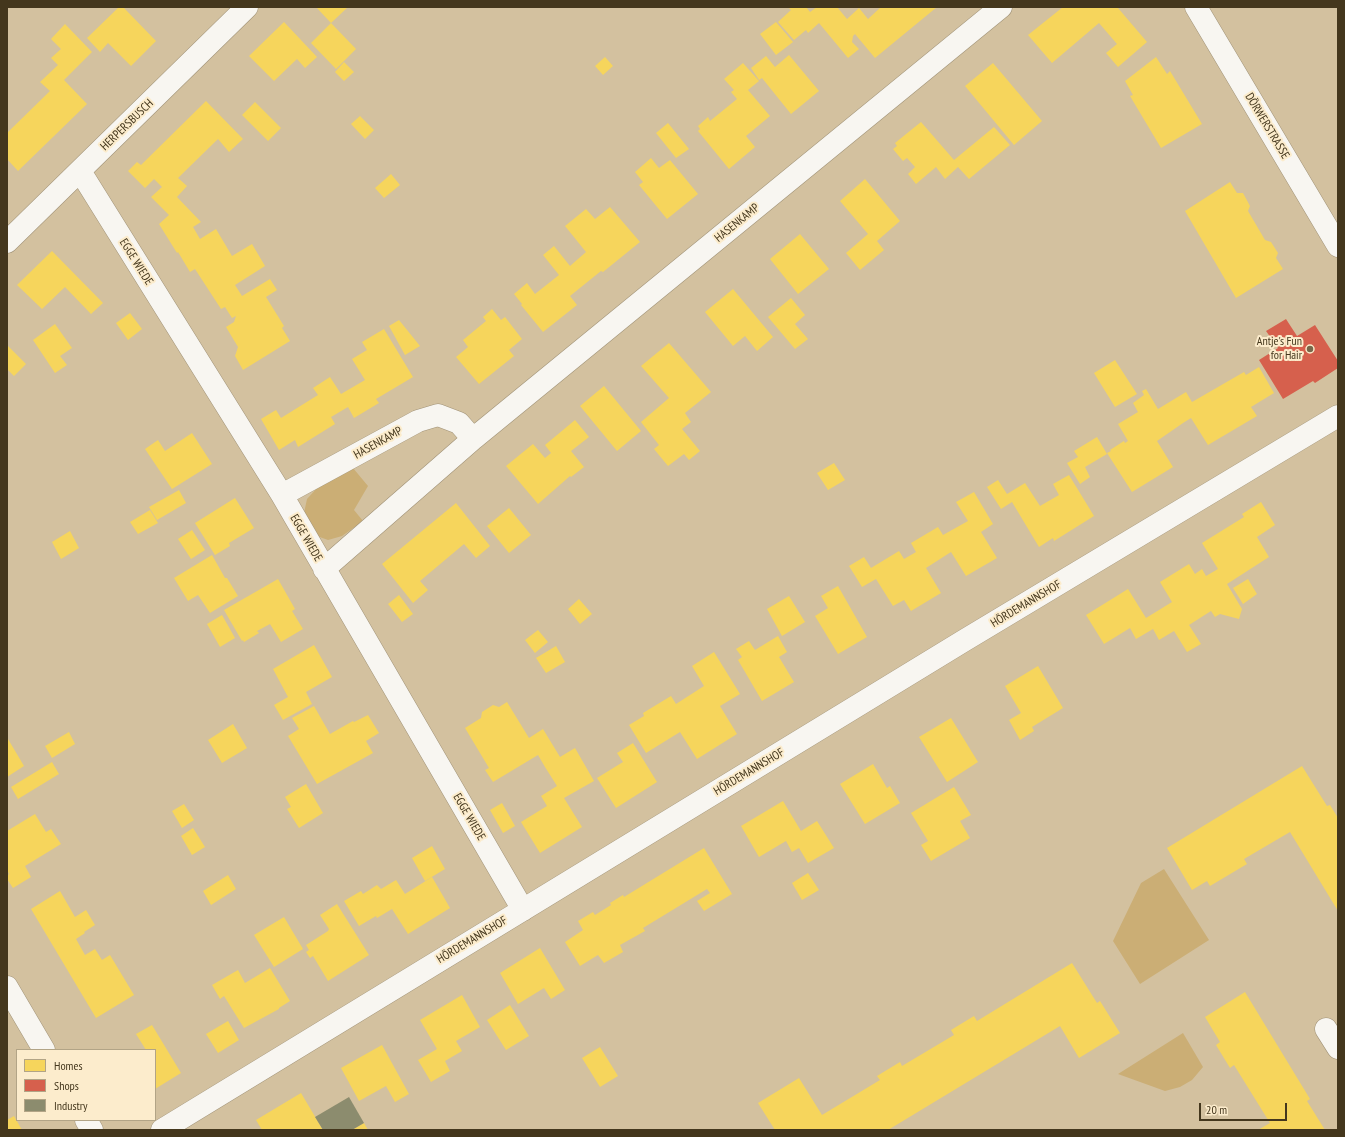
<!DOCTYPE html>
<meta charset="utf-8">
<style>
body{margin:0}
#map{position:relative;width:1345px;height:1137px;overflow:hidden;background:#d3c19f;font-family:"PT Sans Narrow",sans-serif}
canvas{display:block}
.frame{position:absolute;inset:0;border:8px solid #44371d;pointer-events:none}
.legend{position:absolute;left:16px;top:1049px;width:140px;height:72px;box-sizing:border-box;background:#fceccc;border:1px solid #b2a486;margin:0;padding:5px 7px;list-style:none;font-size:12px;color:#44371d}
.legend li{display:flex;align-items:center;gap:8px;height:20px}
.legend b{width:20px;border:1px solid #b2a486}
.scale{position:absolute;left:1199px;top:1103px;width:88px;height:18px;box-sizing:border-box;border:2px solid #44371d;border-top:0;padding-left:5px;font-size:12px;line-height:14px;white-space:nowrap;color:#44371d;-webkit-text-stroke:3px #fceccc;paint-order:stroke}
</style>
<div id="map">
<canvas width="1345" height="1137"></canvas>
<div class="frame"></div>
<ul class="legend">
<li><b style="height:11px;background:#f6d55c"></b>Homes</li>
<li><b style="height:11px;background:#d6604d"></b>Shops</li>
<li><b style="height:11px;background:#8c8c6e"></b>Industry</li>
</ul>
<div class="scale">20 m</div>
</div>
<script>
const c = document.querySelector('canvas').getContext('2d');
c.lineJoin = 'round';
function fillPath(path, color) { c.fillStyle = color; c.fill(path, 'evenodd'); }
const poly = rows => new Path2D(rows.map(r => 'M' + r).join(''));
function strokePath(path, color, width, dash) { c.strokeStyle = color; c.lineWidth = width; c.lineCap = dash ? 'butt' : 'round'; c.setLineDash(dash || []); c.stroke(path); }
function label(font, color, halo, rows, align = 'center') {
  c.font = font + ' "PT Sans Narrow",sans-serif'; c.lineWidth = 4; c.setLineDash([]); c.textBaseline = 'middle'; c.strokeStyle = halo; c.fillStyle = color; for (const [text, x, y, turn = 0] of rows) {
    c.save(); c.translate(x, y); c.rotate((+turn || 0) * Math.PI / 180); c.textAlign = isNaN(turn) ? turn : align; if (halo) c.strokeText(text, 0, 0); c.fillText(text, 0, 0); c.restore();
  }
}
fillPath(poly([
 [353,468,368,486,354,510,363,521,342,536,328,540,317,536,304,513,307,499,318,487],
 [1164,869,1209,940,1140,984,1113,941,1141,883],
 [1183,1033,1203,1067,1192,1080,1180,1087,1165,1091,1118,1074]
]), '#cbae75');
fillPath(poly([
 [119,7,125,7,124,8,156,41,131,66,108,43,100,52,87,38],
 [316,7,348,7,331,23,356,49,336,69,311,43,331,23],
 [790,7,806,7,810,12,817,7,837,7,847,19,859,8,868,19,881,7,937,7,875,58,855,34,853,36,852,42,859,49,848,58,819,23,808,33,806,30,794,40,778,22,791,10,789,8],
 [1063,7,1120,7,1118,8,1147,42,1118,67,1106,53,1117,44,1099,23,1052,63,1028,35],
 [284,22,317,57,305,68,297,59,274,81,249,56],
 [776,22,793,42,776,55,760,34],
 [65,24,92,52,64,80,87,104,18,171,7,159,7,133,50,91,40,82,58,65,51,58,61,49,51,39],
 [789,55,819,91,791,114,762,78,759,80,751,68,766,56,775,67],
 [605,57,613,66,603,75,595,66],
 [1156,57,1167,74,1170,71,1202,124,1161,148,1130,96,1133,95,1125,81],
 [344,62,354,72,344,81,335,72],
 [743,63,759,81,748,90,770,116,746,136,755,147,729,169,698,131,700,129,698,126,708,117,710,121,737,99,731,92,734,90,724,79],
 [993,63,1042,121,1014,145,965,86],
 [206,101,243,139,229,152,218,139,178,178,187,186,177,197,201,222,193,227,200,239,216,229,232,256,252,244,265,266,235,285,242,296,270,279,277,290,266,297,284,326,282,328,290,341,243,370,235,356,238,347,226,327,234,322,236,316,232,318,225,307,221,309,195,269,190,272,178,252,177,253,159,224,169,215,151,197,162,187,154,179,145,188,128,171,137,162,141,165],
 [255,102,281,128,268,141,242,115],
 [360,116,374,130,365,139,351,124],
 [921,122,954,160,994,127,1010,145,969,179,958,167,945,179,936,167,916,184,908,174,915,167,907,158,903,161,893,149,897,146,895,143],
 [668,123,689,149,676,158,656,133],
 [651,158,659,168,670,160,698,194,667,219,639,185,643,182,635,172],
 [391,174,400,185,384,198,375,188],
 [865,179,900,221,877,241,884,250,860,270,846,253,868,234,840,201],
 [1230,182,1237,193,1243,193,1250,206,1248,211,1265,240,1271,242,1278,253,1276,258,1283,269,1236,298,1185,211],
 [610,207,640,242,603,272,601,271,570,296,577,305,543,332,521,305,522,304,514,294,527,283,535,294,559,275,543,255,554,246,570,266,586,252,565,226,586,209,595,219],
 [800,234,829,269,798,294,770,259],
 [52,251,103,303,91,314,65,287,42,309,17,285],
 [733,289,773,337,757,351,745,336,733,346,705,312],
 [791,298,805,315,795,324,808,339,795,349,768,317],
 [492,309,501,320,505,317,522,339,509,350,514,356,479,384,456,357,468,347,463,340,486,321,483,317],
 [130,313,142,329,128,340,116,323],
 [399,320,420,346,405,355,389,326],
 [55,324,72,348,60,356,67,365,55,373,33,340],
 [384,329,413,377,376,399,379,403,354,418,348,407,331,417,335,424,298,447,295,440,279,450,261,419,276,410,281,418,318,395,313,388,330,377,341,394,365,380,352,359,367,350,362,342],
 [669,343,711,392,685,413,691,422,682,429,700,451,689,460,684,454,668,466,654,449,659,445,641,422,669,398,641,366],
 [7,345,26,364,14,376,7,369],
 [1115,360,1137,394,1115,407,1094,373],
 [1259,367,1274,393,1251,407,1257,416,1208,445,1191,418,1183,423,1157,441,1173,467,1132,492,1107,453,1111,451,1110,450,1124,441,1125,443,1128,441,1118,424,1138,412,1133,403,1144,395,1142,391,1146,389,1158,409,1186,392,1192,402,1244,372,1246,375],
 [604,386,641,431,617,451,580,406],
 [575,420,589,437,571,451,584,467,571,477,570,476,538,504,506,466,533,444,545,458,551,453,545,445],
 [192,433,212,464,172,489,145,449,158,440,165,451],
 [1097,437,1107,454,1085,467,1090,477,1080,484,1067,463,1078,457,1074,451],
 [834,463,845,480,828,490,817,473],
 [1069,475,1094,516,1054,541,1053,538,1039,547,1012,502,1001,509,987,487,998,480,1007,494,1025,483,1040,506,1059,495,1053,484],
 [179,490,186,503,157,520,149,507],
 [974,492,993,524,981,532,997,558,966,576,951,552,926,568,941,593,911,611,904,600,893,606,876,579,862,587,849,566,864,557,871,568,899,551,904,559,916,552,911,543,938,527,943,535,968,521,956,502],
 [235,498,254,528,229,543,230,546,215,555,195,523],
 [1261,502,1275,525,1257,537,1269,557,1227,584,1242,609,1239,619,1220,614,1215,617,1211,611,1189,625,1201,644,1187,652,1174,631,1159,640,1153,629,1136,639,1130,628,1104,644,1086,615,1128,589,1146,618,1172,602,1160,582,1189,564,1195,574,1202,569,1206,576,1218,569,1202,543,1244,517,1242,514],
 [456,503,490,546,476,558,464,544,420,581,428,590,413,603,382,564],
 [509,508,531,535,509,553,487,526],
 [150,510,158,523,138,534,130,522],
 [192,530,205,550,191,559,178,539],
 [70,531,79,548,61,559,52,542],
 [212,555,225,578,227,578,238,596,210,613,198,595,188,601,174,578],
 [278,579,295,609,292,611,303,629,281,642,270,624,257,631,259,633,244,642,243,640,242,641,224,610],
 [1248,579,1257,594,1243,604,1233,588],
 [838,586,867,637,838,654,815,616,828,608,821,596],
 [399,595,413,614,402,622,388,604],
 [789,596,805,622,782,636,767,609],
 [579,599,592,614,580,624,568,609],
 [222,615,235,638,220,647,207,624],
 [538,630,548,642,535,653,525,640],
 [778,636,787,652,779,657,794,682,762,701,738,660,742,657,736,649,749,641,755,650],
 [314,645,332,677,306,692,312,704,283,720,274,705,288,697,273,669],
 [556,646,565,662,546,673,536,658],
 [714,652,740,694,720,706,737,734,697,759,680,732,646,753,629,725,644,716,643,713,671,696,676,704,704,686,692,666],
 [1038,666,1063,708,1032,727,1034,731,1020,740,1009,720,1021,713,1005,686],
 [507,702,529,738,543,729,560,757,575,748,594,781,564,798,582,827,540,853,521,822,547,806,541,796,557,786,545,767,538,755,493,782,485,770,489,768,465,728,481,718,482,712,493,705,499,707],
 [314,706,330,734,353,721,354,722,368,715,379,733,366,741,373,753,317,784,288,736,299,729,292,718],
 [951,718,978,762,947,782,919,737],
 [233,724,247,748,222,763,208,740],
 [69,732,75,744,52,758,45,746],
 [8,739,24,766,7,777,7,740],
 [633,743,657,782,616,808,597,778,623,762,617,753],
 [52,762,59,774,18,799,11,787],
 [873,764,887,788,890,786,900,803,865,824,840,784],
 [1302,766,1327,806,1330,805,1338,818,1338,911,1290,832,1244,859,1247,864,1210,886,1207,881,1192,890,1167,848],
 [306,784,323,813,299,828,287,809,291,807,285,797],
 [954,787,971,815,960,821,970,838,931,861,921,845,928,841,911,813],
 [783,801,801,831,817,821,834,848,808,863,799,848,792,852,786,841,759,857,741,826],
 [502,803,515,826,503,833,490,810],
 [184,804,194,820,182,828,172,811],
 [35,814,46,832,51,829,61,844,25,866,31,877,13,888,7,879,7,876,9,874,7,870,7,831],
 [193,828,205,847,192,855,181,836],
 [432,846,445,869,425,881,412,858],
 [704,848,732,894,704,911,697,901,710,893,707,889,643,928,645,931,620,945,623,952,604,963,598,955,580,966,565,942,583,930,578,921,593,912,595,915,611,905,610,903,623,895,624,897],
 [808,873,819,890,802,900,792,883],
 [228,875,236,889,211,905,203,891],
 [432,877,450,908,408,934,392,909,377,918,376,916,359,926,344,901,361,891,363,894,377,885,381,889,396,880,405,894],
 [60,891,75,917,86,910,95,925,84,932,85,933,76,939,85,955,95,949,102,960,110,955,134,995,96,1018,31,909],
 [337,904,369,955,328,981,313,956,310,958,306,952,309,950,306,945,328,931,329,929,320,915],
 [284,917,303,949,274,967,254,935],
 [540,948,565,990,551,999,544,988,518,1004,500,973],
 [1072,963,1097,1003,1100,1001,1120,1033,1079,1058,1060,1026,888,1130,775,1130,758,1103,799,1078,822,1115,880,1080,877,1076,900,1062,902,1066,954,1035,951,1030,974,1016,977,1021],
 [270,968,290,1001,279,1008,279,1009,244,1028,224,996,220,999,212,985,238,970,245,983],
 [1245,992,1310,1099,1307,1101,1325,1130,1258,1130,1270,1123,1234,1065,1230,1068,1216,1045,1220,1042,1205,1017],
 [462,995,480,1027,456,1041,462,1051,445,1061,450,1071,431,1082,418,1060,437,1049,420,1020],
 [510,1005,529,1036,506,1050,487,1020],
 [228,1021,239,1040,218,1053,206,1034],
 [152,1025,181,1073,155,1089,155,1050,146,1050,136,1034],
 [382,1045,409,1094,395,1102,386,1086,359,1101,341,1068],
 [600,1047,618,1076,600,1087,582,1058],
 [301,1093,323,1130,262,1130,256,1120],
 [14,1116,22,1130,7,1130,7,1120],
 [364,1123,368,1130,352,1130]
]), '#f6d55c');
fillPath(poly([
 [1286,319,1297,336,1315,325,1338,361,1338,368,1315,383,1313,381,1283,399,1259,360,1278,348,1266,331]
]), '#d6604d');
fillPath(poly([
 [349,1097,364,1123,352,1130,323,1130,315,1117]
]), '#8c8c6e');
const minor = poly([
 [1196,7,1338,246],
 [80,171,282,495,523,910],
 [7,242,247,7],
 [473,439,1001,7],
 [282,495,418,421,438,415,459,423,473,439,324,569],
 [7,987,44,1050],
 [1326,1029,1338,1048],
 [86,1120,92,1130],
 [162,1130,965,640,1338,416]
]);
strokePath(minor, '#a09277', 23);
strokePath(minor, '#f8f6f1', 22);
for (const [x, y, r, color] of [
 [1310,349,4,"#76674a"]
]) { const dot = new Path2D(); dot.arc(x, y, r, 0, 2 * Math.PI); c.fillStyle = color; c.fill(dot); strokePath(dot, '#fceccc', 1.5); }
label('12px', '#44371d', '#fceccc', [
 ["HERPERSBUSCH",127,125,-44],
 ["DÖRWERSTRASSE",1267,126,59],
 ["HASENKAMP",737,223,-39],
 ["EGGE WIEDE",136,262,58],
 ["HASENKAMP",378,443,-29],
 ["EGGE WIEDE",306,538,60],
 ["HÖRDEMANNSHOF",1026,604,-31],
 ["HÖRDEMANNSHOF",749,772,-31],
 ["EGGE WIEDE",469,817,60],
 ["HÖRDEMANNSHOF",472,940,-31]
]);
label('12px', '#44371d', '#fceccc', [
 ["Antje's Fun",1302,342],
 ["for Hair",1302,356]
], 'right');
</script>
